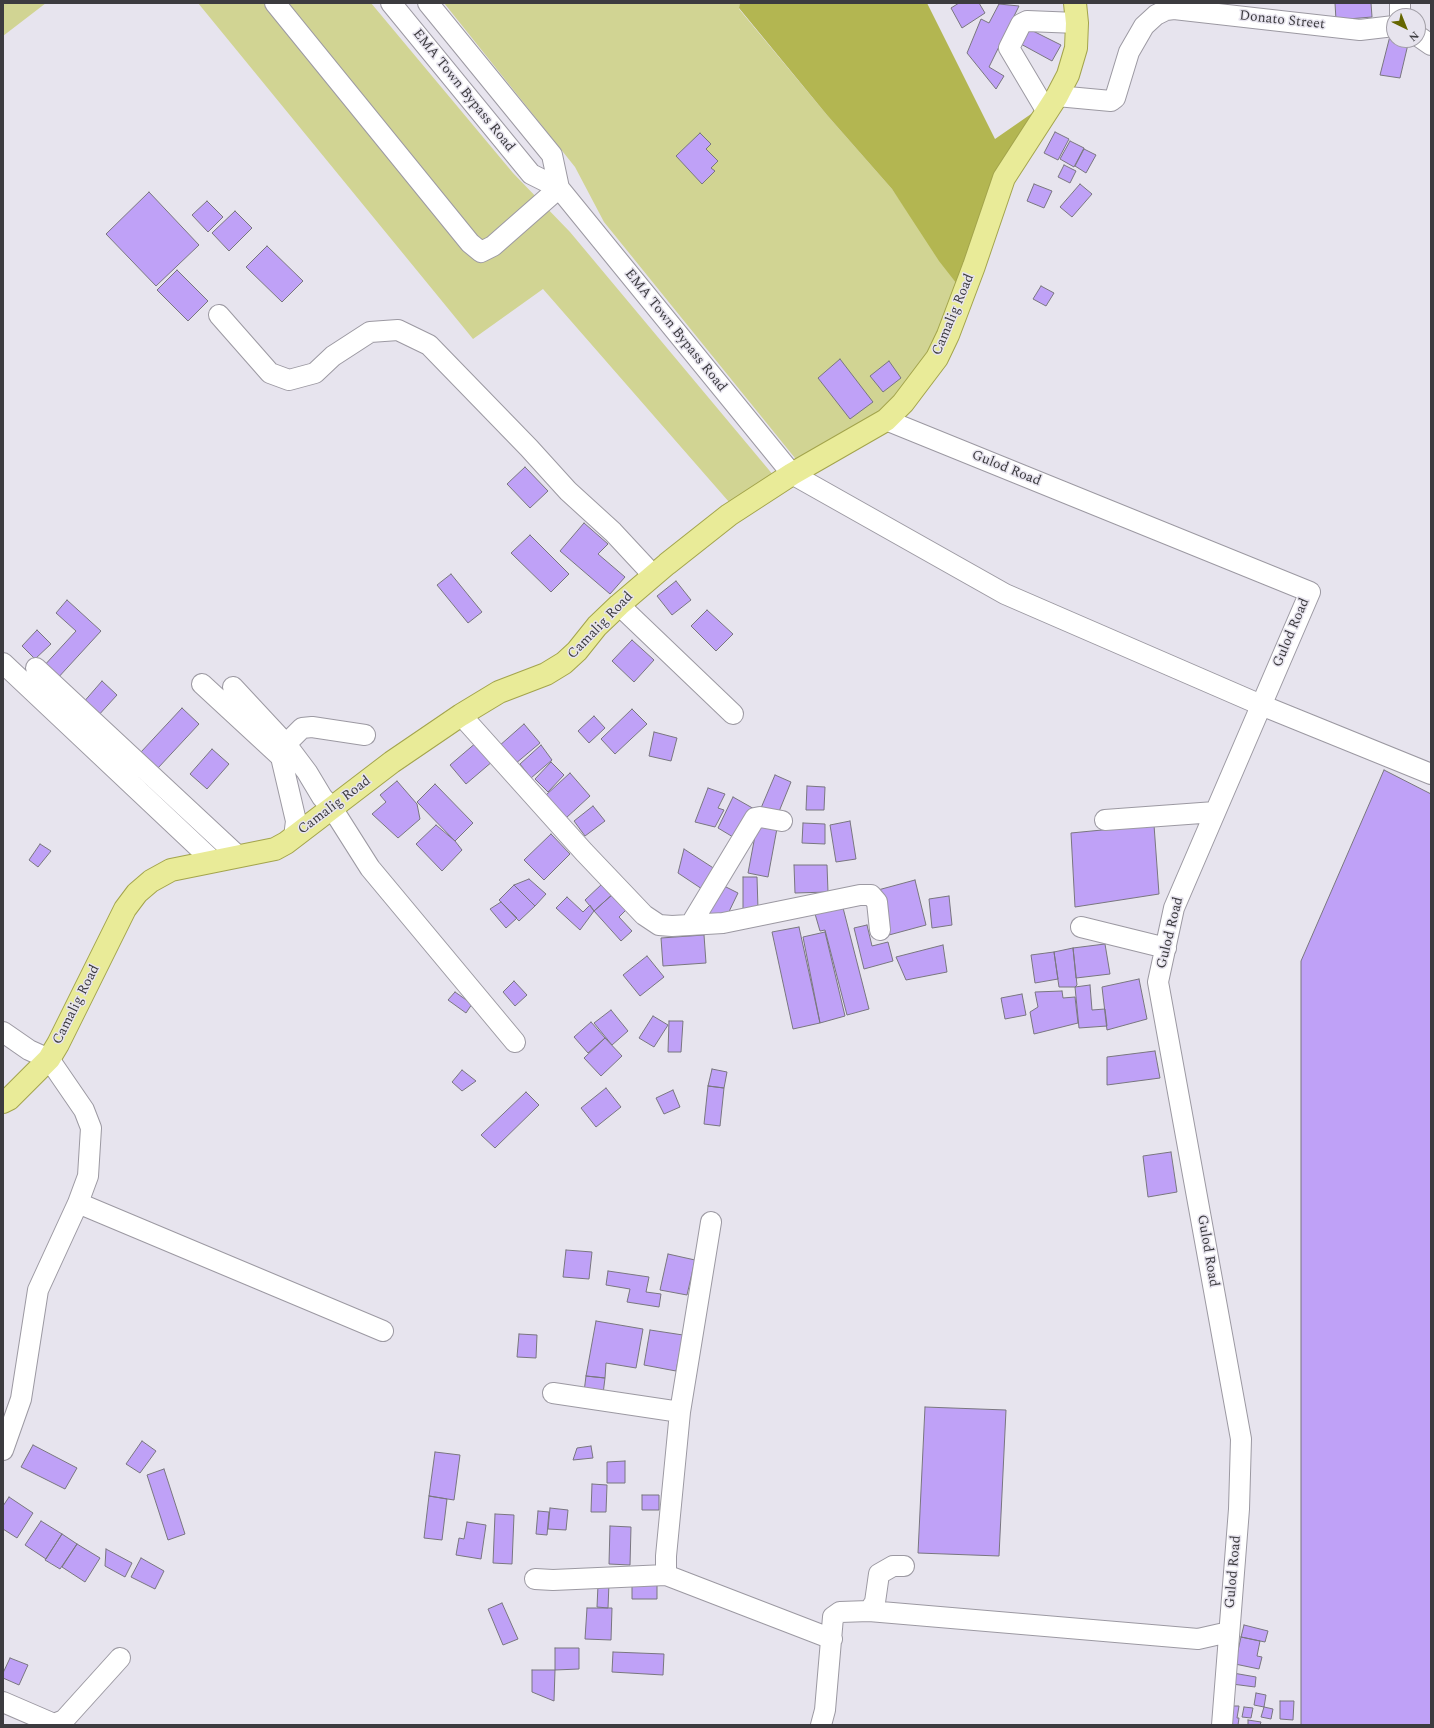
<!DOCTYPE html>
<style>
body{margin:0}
#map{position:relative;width:1434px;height:1728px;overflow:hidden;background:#e7e4ee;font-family:Spectral,serif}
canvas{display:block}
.frame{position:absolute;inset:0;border:4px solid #3c3b3f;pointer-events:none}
.north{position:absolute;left:1386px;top:8px;width:40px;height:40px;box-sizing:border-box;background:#e7e4ee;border:1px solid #a3a0a8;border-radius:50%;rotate:137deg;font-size:11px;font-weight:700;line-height:16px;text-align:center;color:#3c3b3f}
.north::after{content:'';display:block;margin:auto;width:14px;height:18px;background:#656600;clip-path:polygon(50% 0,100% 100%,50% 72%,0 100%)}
</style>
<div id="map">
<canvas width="1434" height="1728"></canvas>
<div class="frame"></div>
<div class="north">N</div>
</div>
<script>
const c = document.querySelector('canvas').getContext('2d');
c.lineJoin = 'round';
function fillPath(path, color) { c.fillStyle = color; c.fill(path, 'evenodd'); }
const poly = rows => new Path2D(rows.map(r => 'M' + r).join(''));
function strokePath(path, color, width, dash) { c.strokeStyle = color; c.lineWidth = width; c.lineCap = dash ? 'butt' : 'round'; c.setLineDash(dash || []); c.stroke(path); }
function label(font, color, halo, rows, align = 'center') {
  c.font = font + ' Spectral,serif'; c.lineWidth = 3; c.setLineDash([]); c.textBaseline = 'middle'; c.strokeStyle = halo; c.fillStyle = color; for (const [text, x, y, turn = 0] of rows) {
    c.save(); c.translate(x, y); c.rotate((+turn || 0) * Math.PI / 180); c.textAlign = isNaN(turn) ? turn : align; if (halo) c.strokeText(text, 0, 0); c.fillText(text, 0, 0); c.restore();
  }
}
fillPath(poly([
 [3,3,46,3,3,36],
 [198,3,371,3,513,173,570,232,779,482,736,510,543,289,473,339],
 [444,3,740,3,739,9,827,115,892,189,964,293,903,403,803,468,604,222,575,167]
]), '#d1d493');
fillPath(poly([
 [740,3,927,3,995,139,1057,96,1004,178,964,293,939,261,892,189,827,115,739,8]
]), '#b3b651');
const building = poly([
 [959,3,979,3,985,13,962,28,951,8,959,3],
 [1335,3,1371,3,1372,17,1336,20,1335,3],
 [999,4,1019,6,989,67,1004,76,996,89,967,53,981,19,989,23,999,4],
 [1027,28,1061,45,1052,61,1019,43,1027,28],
 [1391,32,1394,32,1394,40,1409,40,1400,78,1380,75,1391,32],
 [1055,132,1069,139,1058,160,1044,153,1055,132],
 [700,133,711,144,706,149,718,161,711,168,715,171,702,184,676,156,700,133],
 [1070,141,1084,148,1074,167,1060,159,1070,141],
 [1084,149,1096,155,1086,173,1075,166,1084,149],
 [1064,165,1076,171,1070,183,1058,177,1064,165],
 [1034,184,1052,191,1044,208,1027,201,1034,184],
 [1080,184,1092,194,1072,217,1060,207,1080,184],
 [149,192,199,245,156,286,106,234,149,192],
 [207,201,223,217,208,232,192,215,207,201],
 [235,211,252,228,229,251,212,233,235,211],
 [267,246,303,281,282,302,246,267,267,246],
 [177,270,208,301,188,321,157,290,177,270],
 [1041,286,1054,293,1046,306,1033,299,1041,286],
 [840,359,873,402,850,419,818,378,840,359],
 [889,361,901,378,883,392,870,376,889,361],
 [525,467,548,491,530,508,507,484,525,467],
 [584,523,608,544,598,554,625,577,610,594,560,551,584,523],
 [530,535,569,574,551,592,511,553,530,535],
 [451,574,482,612,468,623,437,585,451,574],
 [676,581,691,600,672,615,657,596,676,581],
 [67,600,101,631,56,680,42,668,76,631,56,613,67,600],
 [707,610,733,634,716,651,691,626,707,610],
 [37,630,51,644,35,659,22,646,37,630],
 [632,640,654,660,634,682,612,661,632,640],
 [102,681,117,695,97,717,82,704,102,681],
 [182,708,199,724,158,768,141,752,182,708],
 [632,709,647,724,615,754,601,739,632,709],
 [594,716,605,728,589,743,578,731,594,716],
 [524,724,540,743,515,764,499,746,524,724],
 [654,732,677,738,671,761,649,756,654,732],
 [477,742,493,761,466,784,450,765,477,742],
 [541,745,552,760,531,778,520,764,541,745],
 [212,749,229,764,207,789,190,774,212,749],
 [551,762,564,775,548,792,535,779,551,762],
 [1384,770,1431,794,1431,1725,1301,1725,1301,961,1384,770],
 [570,773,590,796,566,818,546,795,570,773],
 [775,775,791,782,778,814,761,808,775,775],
 [397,781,417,804,420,819,398,838,372,814,386,802,380,795,397,781],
 [435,784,473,823,455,841,417,802,435,784],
 [807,786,825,787,824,810,806,810,807,786],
 [708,788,725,794,718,808,724,810,715,827,695,822,708,788],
 [733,797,756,810,738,840,718,828,733,797],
 [593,806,605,821,585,836,574,821,593,806],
 [758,820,778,823,768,877,748,873,758,820],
 [850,821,856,859,836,862,830,825,850,821],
 [803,823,825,824,825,844,802,843,803,823],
 [436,825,455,841,462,850,442,871,416,844,436,825],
 [1154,825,1159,894,1075,907,1071,833,1154,825],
 [551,834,570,854,544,880,524,860,551,834],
 [40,844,51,851,38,867,29,860,40,844],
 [684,849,718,871,705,891,678,873,684,849],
 [794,865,827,865,828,892,795,893,794,865],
 [743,877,757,877,758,909,743,909,743,877],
 [529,879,546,894,535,906,514,885,529,879],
 [915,880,926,925,889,935,878,890,915,880],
 [602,884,614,893,594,911,585,900,602,884],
 [720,884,738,893,724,922,706,913,720,884],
 [514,885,535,906,519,921,499,900,514,885],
 [614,893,628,908,619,917,632,931,621,941,594,911,614,893],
 [949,896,952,925,932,928,929,899,949,896],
 [567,897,583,912,590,905,594,911,580,930,556,908,567,897],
 [841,900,869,1009,847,1015,825,930,820,931,813,907,841,900],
 [501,902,517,918,506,928,490,909,501,902],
 [867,925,872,946,888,942,893,961,864,969,854,928,867,925],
 [799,927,820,1023,793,1029,772,932,799,927],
 [825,932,845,1016,820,1023,803,937,825,932],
 [704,935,706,963,663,966,661,938,704,935],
 [1105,944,1110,974,1076,978,1073,948,1105,944],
 [943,945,947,972,906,980,896,957,943,945],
 [1073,948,1077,985,1075,987,1059,987,1054,952,1073,948],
 [1054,952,1058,979,1035,983,1031,955,1054,952],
 [647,956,664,977,640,996,623,975,647,956],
 [1139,979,1147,1019,1107,1030,1102,987,1139,979],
 [514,981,527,995,515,1006,503,992,514,981],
 [1090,985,1092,1010,1105,1009,1107,1026,1079,1028,1075,987,1090,985],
 [1062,991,1063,998,1075,997,1078,1023,1034,1034,1030,1012,1038,1007,1035,992,1062,991],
 [455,992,472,1004,466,1013,448,1000,455,992],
 [1022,994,1026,1015,1005,1019,1001,998,1022,994],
 [611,1010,628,1031,612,1045,594,1023,611,1010],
 [653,1016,668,1025,654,1047,639,1038,653,1016],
 [669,1021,683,1021,681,1052,668,1052,669,1021],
 [591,1022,605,1038,588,1053,574,1037,591,1022],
 [605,1038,622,1056,601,1076,584,1058,605,1038],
 [1155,1051,1160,1078,1107,1085,1107,1057,1155,1051],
 [712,1069,727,1072,724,1088,708,1086,712,1069],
 [462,1070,476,1081,462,1091,452,1082,462,1070],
 [708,1086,724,1088,720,1126,704,1124,708,1086],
 [606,1088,621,1107,596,1127,581,1108,606,1088],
 [673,1090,680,1107,664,1114,656,1098,673,1090],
 [526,1092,539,1105,495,1148,481,1135,526,1092],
 [1171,1152,1177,1192,1148,1197,1143,1156,1171,1152],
 [566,1250,592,1252,589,1279,563,1277,566,1250],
 [668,1254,695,1260,687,1295,660,1290,668,1254],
 [608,1271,649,1277,646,1292,661,1294,659,1307,627,1302,630,1289,606,1285,608,1271],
 [596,1321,643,1329,636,1368,606,1363,605,1378,586,1376,596,1321],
 [650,1330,683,1335,676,1371,644,1365,650,1330],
 [519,1334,537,1335,536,1358,517,1357,519,1334],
 [586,1376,605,1378,603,1394,584,1392,586,1376],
 [925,1407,1006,1410,999,1556,918,1553,925,1407],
 [142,1441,156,1451,140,1473,126,1464,142,1441],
 [33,1445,77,1468,65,1489,21,1467,33,1445],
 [591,1446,593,1458,573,1460,577,1448,591,1446],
 [435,1452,460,1455,454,1500,429,1496,435,1452],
 [625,1461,625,1483,607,1483,607,1462,625,1461],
 [164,1469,185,1534,168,1540,147,1475,164,1469],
 [592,1484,607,1485,606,1512,591,1512,592,1484],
 [642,1495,659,1495,659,1510,642,1510,642,1495],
 [429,1496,447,1499,442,1540,424,1538,429,1496],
 [9,1497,33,1513,17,1538,3,1529,3,1506,9,1497],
 [550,1508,568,1510,566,1530,548,1529,550,1508],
 [538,1511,549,1512,547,1535,536,1534,538,1511],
 [495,1514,514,1515,512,1564,493,1563,495,1514],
 [41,1521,62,1534,46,1559,25,1545,41,1521],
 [467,1522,486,1525,481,1559,456,1555,459,1538,464,1539,467,1522],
 [610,1526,631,1527,630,1565,609,1564,610,1526],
 [62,1534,77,1544,60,1569,45,1560,62,1534],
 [77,1544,100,1558,85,1582,62,1567,77,1544],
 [106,1549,132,1563,125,1577,105,1566,106,1549],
 [141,1558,164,1571,155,1589,131,1577,141,1558],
 [609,1583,608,1608,597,1607,598,1585,609,1583],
 [632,1584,657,1584,657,1599,632,1599,632,1584],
 [502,1603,518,1639,503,1645,488,1609,502,1603],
 [587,1608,612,1608,611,1640,585,1639,587,1608],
 [1244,1625,1268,1631,1265,1642,1241,1637,1244,1625],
 [1241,1637,1260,1641,1257,1656,1262,1657,1259,1669,1235,1664,1241,1637],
 [555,1648,579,1648,579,1669,555,1670,555,1648],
 [613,1652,664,1654,663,1675,612,1672,613,1652],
 [10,1658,28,1665,19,1685,3,1678,3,1673,10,1658],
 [532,1670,555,1670,554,1701,532,1692,532,1670],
 [1233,1673,1256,1677,1255,1687,1232,1684,1233,1673],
 [1256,1693,1266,1695,1264,1707,1254,1705,1256,1693],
 [1280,1701,1294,1701,1293,1720,1280,1719,1280,1701],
 [1233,1706,1239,1706,1237,1718,1239,1718,1238,1725,1230,1724,1233,1706],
 [1244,1707,1253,1708,1251,1718,1242,1717,1244,1707],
 [1264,1707,1273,1709,1271,1719,1261,1717,1264,1707],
 [1248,1720,1261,1722,1260,1725,1248,1725,1248,1720]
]);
fillPath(building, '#bfa1f7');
strokePath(building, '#79767f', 1);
const minor = poly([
 [275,3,470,243,481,252,493,246,559,188],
 [391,3,531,174,559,188,792,474,1005,594,1261,705,1431,774],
 [428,3,552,155,559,188],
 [1400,3,1400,16],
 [1418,36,1431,45],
 [1057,96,1111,101,1115,98,1129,52,1144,26,1156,15,1166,10,1174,9,1360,30,1394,26],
 [1047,112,1009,48,1021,24,1027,21,1077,23],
 [219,315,270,373,289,380,315,373,333,356,370,332,398,330,429,345,529,448,568,491,613,532,653,575],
 [886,420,1310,592,1174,908,1158,982,1241,1439,1239,1509,1222,1725],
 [619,605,733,714],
 [3,663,213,861],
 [36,668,238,856],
 [202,684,281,757,296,821,294,837],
 [233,687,286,744,307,772,322,797,332,808,370,868,515,1042],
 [461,715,584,852,644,915,659,925,672,926,723,923,860,895,871,895,877,902,880,930],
 [286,744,302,728,312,727,365,735],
 [1105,820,1215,812],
 [691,924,755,818,760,817,782,821],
 [1081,927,1166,948],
 [3,1032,29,1050,49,1059,84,1110,91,1128,88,1176,78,1203,38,1290,21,1399,3,1450],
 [78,1203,383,1331],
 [711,1222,680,1412,666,1556,666,1575,832,1639],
 [553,1393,680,1412],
 [535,1579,553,1580,666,1575],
 [869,1611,875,1602,879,1574,893,1566,904,1566],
 [3,1702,54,1724,64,1720,120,1658],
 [821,1725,825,1710,833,1617,840,1612,869,1611,1198,1639,1229,1632]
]);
const major = poly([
 [3,1102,9,1099,49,1059,58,1044,125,909,137,893,151,881,171,870,275,849,286,843,392,762,461,715,499,692,546,674,564,663,577,651,597,626,619,605,667,564,729,515,792,474,886,420,903,403,937,358,948,335,974,266,1004,178,1057,96,1068,75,1076,48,1077,23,1075,3]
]);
strokePath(minor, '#9c99a2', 22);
strokePath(major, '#a3a44c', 24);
strokePath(minor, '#fff', 20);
strokePath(major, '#e9eb98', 22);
label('14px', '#3c3b3f', '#e7e4ee', [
 ["Donato Street",1282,21,6],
 ["EMA Town Bypass Road",463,91,51],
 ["Camalig Road",954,315,-67],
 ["EMA Town Bypass Road",675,331,51],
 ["Gulod Road",1006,469,22],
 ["Camalig Road",601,626,-46],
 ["Gulod Road",1292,633,-67],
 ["Camalig Road",335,806,-37],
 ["Gulod Road",1171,933,-76],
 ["Camalig Road",77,1005,-63],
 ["Gulod Road",1207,1251,80],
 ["Gulod Road",1234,1572,-85]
]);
</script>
